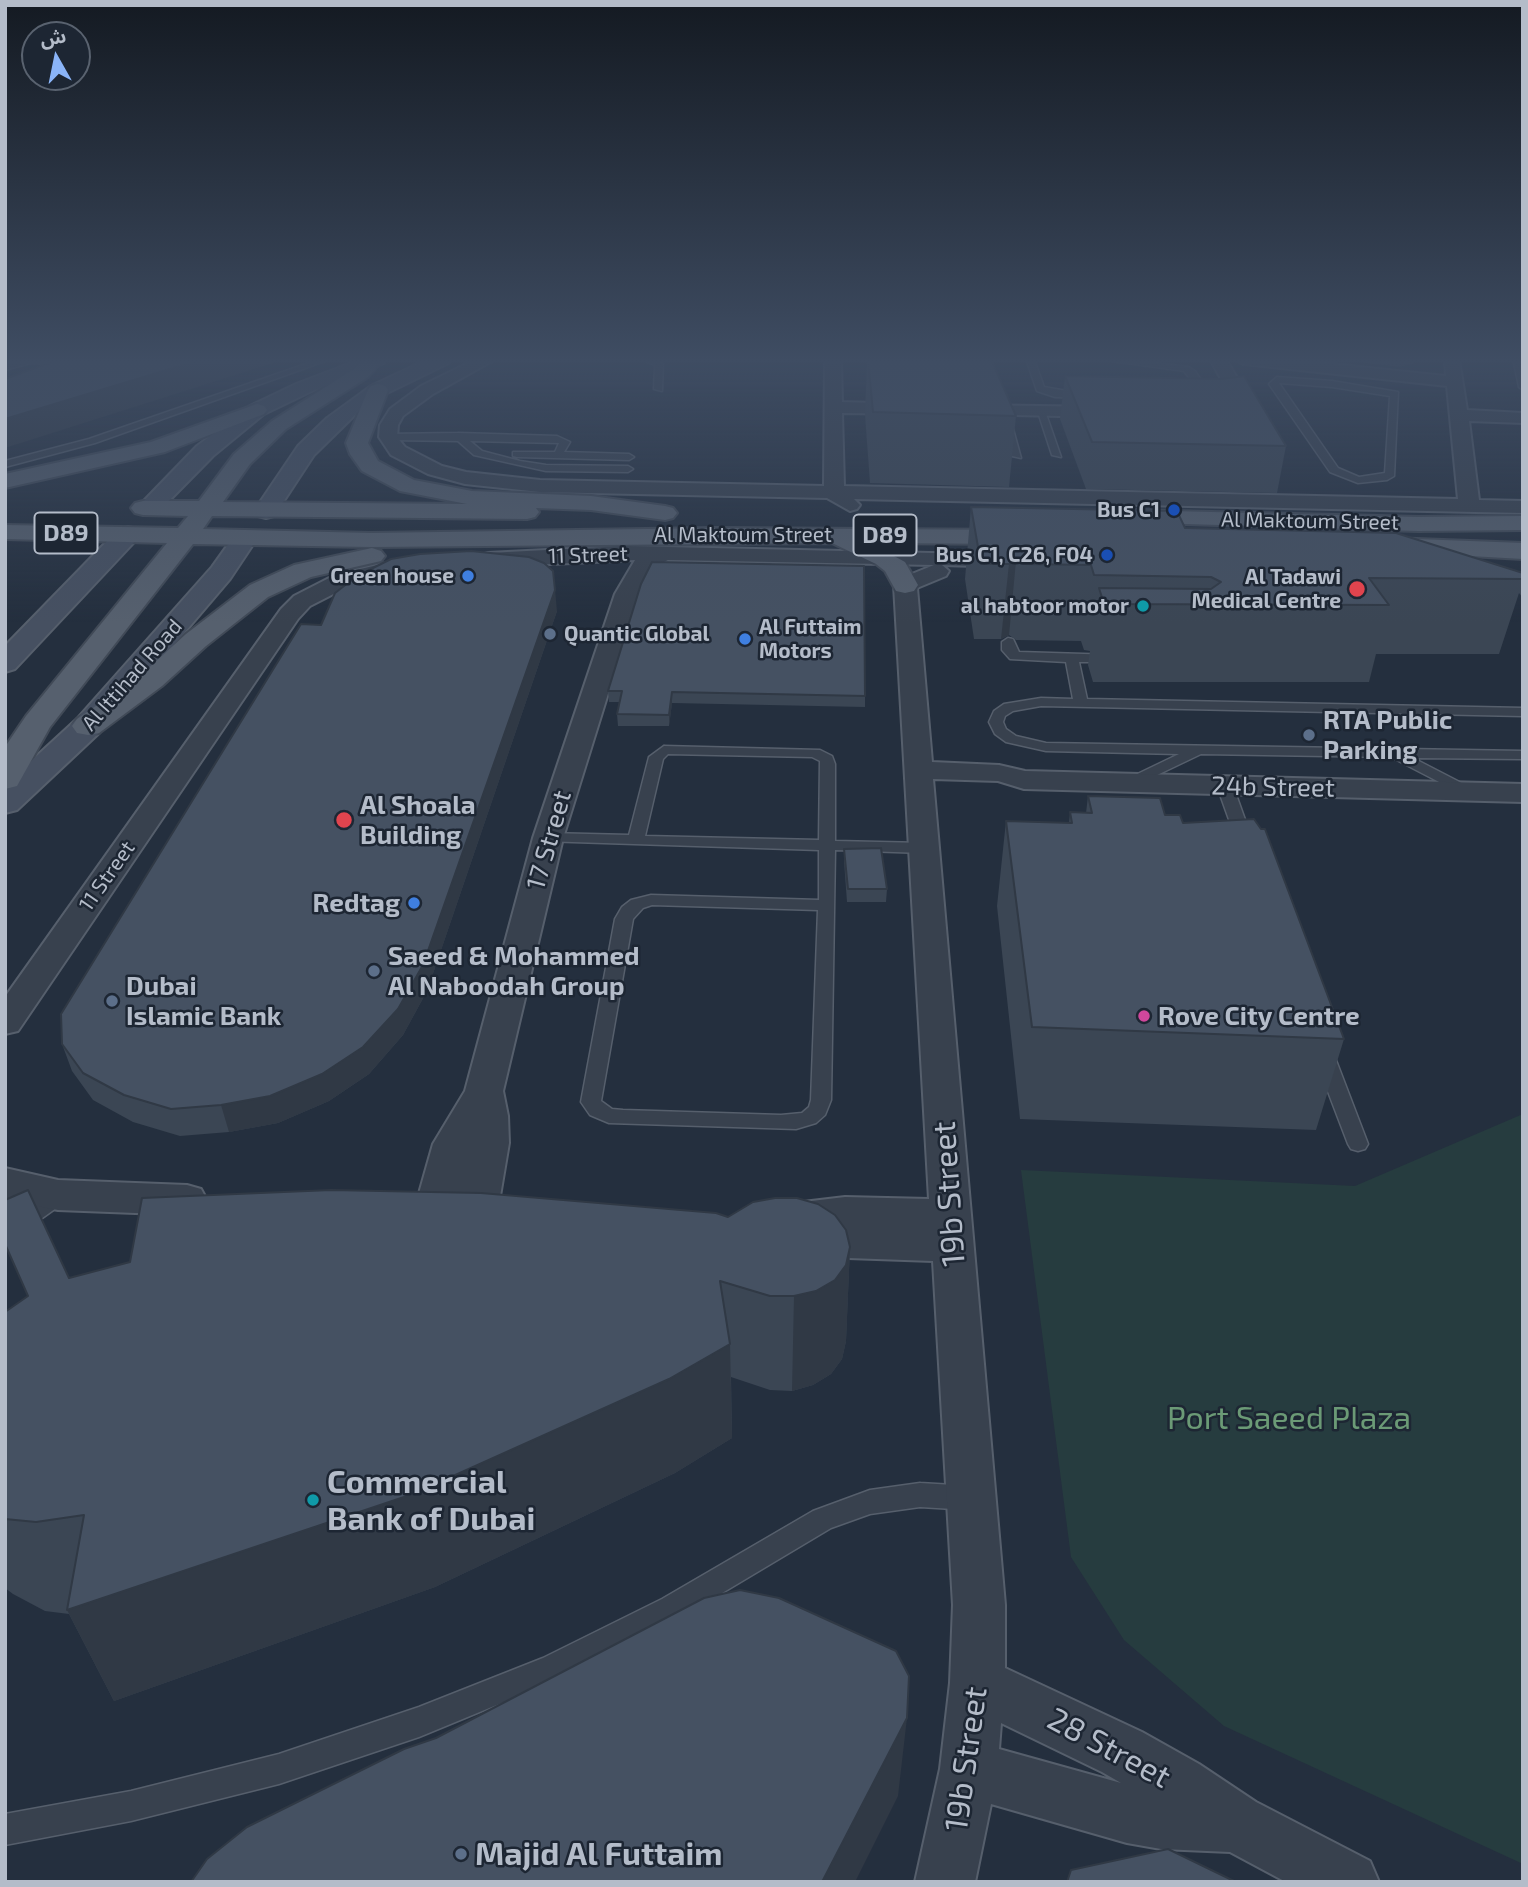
<!DOCTYPE html>
<meta charset="utf-8">
<style>
body{margin:0}
#map{position:relative;width:1528px;height:1887px;overflow:hidden;background:#242f3e;font-family:"Exo 2","Noto Sans Arabic",sans-serif}
canvas{display:block}
.frame{position:absolute;inset:0;border:7px solid #b4bcc9;pointer-events:none}
.north{position:absolute;left:21px;top:21px;width:70px;height:70px;box-sizing:border-box;background:#1d2633;border:2px solid #59626f;border-radius:50%;rotate:351deg;font-size:19px;font-weight:700;line-height:28px;text-align:center;color:#b4bcc9}
.north::after{content:'';display:block;margin:auto;width:24px;height:32px;background:#8ab4f8;clip-path:polygon(50% 0,100% 100%,50% 72%,0 100%)}
</style>
<div id="map">
<canvas width="1528" height="1887"></canvas>
<div class="frame"></div>
<div class="north">ش</div>
</div>
<script>
const c = document.querySelector('canvas').getContext('2d');
c.lineJoin = 'round';
function fillPath(path, color) { c.fillStyle = color; c.fill(path, 'evenodd'); }
const poly = rows => new Path2D(rows.map(r => 'M' + r).join(''));
function strokePath(path, color, width, dash) { c.strokeStyle = color; c.lineWidth = width; c.lineCap = dash ? 'butt' : 'round'; c.setLineDash(dash || []); c.stroke(path); }
function label(font, color, halo, rows, align = 'center') {
  c.font = font + ' "Exo 2",sans-serif'; c.lineWidth = 5; c.setLineDash([]); c.textBaseline = 'middle'; c.strokeStyle = halo; c.fillStyle = color; for (const [text, x, y, turn = 0] of rows) {
    c.save(); c.translate(x, y); c.rotate((+turn || 0) * Math.PI / 180); c.textAlign = isNaN(turn) ? turn : align; if (halo) c.strokeText(text, 0, 0); c.fillText(text, 0, 0); c.restore();
  }
}
fillPath(poly([
 [1523,1114,1523,1864,1224,1726,1124,1640,1071,1557,1021,1170,1355,1186]
]), '#263c3f');
const lane = poly([
 [27,359,80,359,84,362,80,365,31,363,5,370,5,364,27,359],
 [320,359,331,359,95,443,5,467,5,461,89,439,320,359],
 [641,359,652,359,663,364,662,391,654,389,655,365,641,359],
 [1026,359,1034,359,1044,387,1090,395,1085,398,1055,397,1037,391,1026,359],
 [1097,359,1119,359,1189,367,1195,371,1208,390,1200,397,1194,397,1192,395,1198,389,1184,371,1097,359],
 [1513,359,1521,359,1523,390,1519,387,1513,359],
 [1277,377,1332,381,1398,392,1394,476,1387,480,1358,483,1330,472,1269,384,1277,377],
 [1279,383,1332,387,1390,396,1385,473,1359,477,1338,468,1279,383],
 [1037,409,1045,411,1061,457,1052,455,1037,409],
 [1003,420,1011,422,1021,458,1012,456,1003,420],
 [458,433,557,436,570,442,564,452,629,454,634,457,629,460,517,457,513,456,513,452,555,452,559,443,470,441,482,451,520,461,546,465,628,466,633,469,628,472,546,471,474,455,458,441,388,440,383,437,388,434,458,433],
 [1008,638,1013,639,1019,652,1116,655,1116,661,1111,662,1079,662,1087,699,1523,708,1523,716,1041,706,1013,711,1005,716,1003,722,1006,729,1016,736,1046,743,1523,751,1523,759,1413,758,1473,789,1476,792,1473,795,1468,797,1391,757,1201,754,1130,788,1125,786,1122,783,1125,780,1179,754,1046,751,1006,742,995,734,989,722,994,711,1004,704,1041,698,1073,699,1066,662,1010,659,1002,650,1002,642,1008,638],
 [664,746,820,750,832,756,835,764,835,841,924,843,932,848,924,853,835,850,831,1100,825,1115,816,1123,796,1129,609,1123,590,1115,581,1102,615,919,622,907,631,900,651,895,819,900,819,850,542,841,540,838,542,835,548,833,629,835,649,757,664,746],
 [668,754,812,757,820,761,819,840,645,836,663,759,668,754],
 [652,905,818,910,811,1100,809,1107,802,1113,781,1115,623,1110,612,1109,601,1101,633,919,643,908,652,905],
 [1225,781,1233,786,1253,842,1251,845,1239,845,1237,842,1217,786,1225,781],
 [1324,1049,1331,1051,1334,1055,1368,1144,1365,1149,1358,1151,1351,1149,1348,1144,1314,1055,1317,1051,1324,1049],
 [58,1187,66,1189,69,1195,66,1201,13,1239,5,1241,5,1221,50,1189,58,1187],
 [920,1483,970,1486,979,1490,983,1498,979,1506,970,1510,920,1507,870,1514,831,1528,682,1617,562,1678,419,1737,279,1784,131,1821,5,1845,5,1814,131,1791,279,1754,419,1707,543,1658,662,1599,813,1511,870,1490,920,1483]
]);
const street = poly([
 [476,359,496,359,433,394,403,416,398,425,397,437,405,447,442,466,466,472,540,480,824,486,825,359,841,359,842,402,910,404,919,409,910,414,842,413,844,486,1458,499,1447,386,1243,364,1235,359,1284,359,1446,376,1445,362,1447,359,1459,359,1467,410,1523,413,1523,423,1469,421,1479,500,1523,501,1523,513,854,499,860,505,857,509,850,511,827,498,540,492,465,484,428,474,391,455,379,437,380,425,390,409,421,386,476,359],
 [1210,359,1226,359,1252,403,1249,412,1233,417,1227,416,1224,412,1234,403,1210,359],
 [971,405,1106,407,1115,412,1106,417,965,414,962,410,965,406,971,405],
 [624,546,1019,555,1022,560,1019,565,1011,567,942,565,949,571,946,576,917,588,932,762,999,765,1025,771,1523,784,1523,802,1024,789,998,781,933,779,1005,1605,1005,1668,1142,1732,1199,1764,1256,1802,1370,1861,1379,1882,1286,1882,1230,1852,1161,1849,1127,1843,991,1804,975,1882,915,1882,940,1769,950,1683,953,1605,933,1261,848,1258,805,1252,790,1247,785,1234,771,1230,765,1219,771,1208,786,1204,845,1197,929,1199,894,585,897,580,934,565,668,560,653,567,639,594,563,838,503,1091,508,1116,509,1143,497,1214,491,1225,476,1229,461,1225,455,1214,458,1202,450,1222,435,1226,420,1222,414,1211,433,1144,465,1091,533,838,615,594,635,560,488,567,480,565,477,560,480,555,488,553,624,546],
 [1001,1723,1102,1772,1121,1783,999,1749,1001,1723],
 [403,559,411,561,414,566,411,571,351,585,310,606,298,619,18,1031,5,1034,5,997,281,609,294,596,335,575,403,559],
 [5,1168,58,1180,187,1185,201,1189,207,1200,201,1211,187,1215,58,1210,5,1200,5,1168]
]);
const secondary = poly([
 [361,359,386,359,384,363,310,392,264,414,213,456,157,513,141,513,137,508,197,446,250,406,296,384,361,359],
 [428,359,451,359,449,363,385,394,361,409,314,455,274,516,266,518,258,516,254,511,298,446,327,418,371,386,428,359],
 [128,527,137,529,140,534,137,539,15,669,5,672,5,646,119,529,128,527],
 [246,530,255,532,258,537,230,579,99,733,17,810,5,813,5,785,77,719,212,567,237,532,246,530]
]);
const primary = poly([
 [365,359,383,360,368,377,286,429,250,464,223,502,467,504,400,491,362,471,350,454,346,443,368,390,371,386,378,384,385,386,388,390,368,443,378,461,414,480,472,491,591,496,665,506,673,508,677,513,673,518,665,520,591,510,536,508,539,512,535,517,527,519,212,516,203,529,371,533,715,528,1021,530,1030,532,1033,537,1030,542,1021,544,870,543,905,562,918,585,914,591,905,593,896,591,885,571,876,564,832,543,371,547,193,544,50,727,17,786,5,789,5,747,26,716,167,543,5,539,5,525,178,528,188,516,143,515,135,513,131,508,135,503,143,501,199,501,234,454,272,421,354,369,365,359],
 [257,404,264,406,267,410,264,414,165,452,5,488,5,474,151,442,257,404],
 [1129,510,1418,517,1523,516,1523,530,1418,531,1120,522,1117,517,1120,512,1129,510],
 [1390,538,1523,543,1523,559,1381,551,1377,546,1381,541,1390,538],
 [372,548,381,551,385,556,381,561,311,577,268,597,206,646,162,686,99,733,88,735,77,733,72,726,77,719,142,674,186,634,250,585,294,565,372,548]
]);
strokePath(lane, '#565f6c', 3);
strokePath(street, '#565f6c', 4);
strokePath(secondary, '#565f6c', 4);
strokePath(primary, '#414a57', 4);
fillPath(lane, '#38414e');
fillPath(street, '#38414e');
fillPath(secondary, '#465061');
fillPath(primary, '#56606e');
fillPath(poly([
 [867,359,991,359,1016,416,1009,487,870,483,865,415],
 [1360,359,1415,359,1414,363,1399,367,1359,362],
 [1065,376,1286,446,1277,493,1086,489,1060,419],
 [971,507,1185,528,1522,573,1523,571,1523,598,1519,593,1499,654,1376,654,1369,682,1093,682,1088,665,1090,651,1084,650,1081,641,1016,640,1009,635,1001,639,974,639,965,579],
 [557,611,427,991,403,1035,369,1074,329,1101,278,1123,229,1132,180,1136,133,1122,93,1100,72,1071,62,1044,321,625],
 [608,691,865,696,865,707,672,703,669,726,618,726,617,714,619,702,609,702],
 [1088,796,1165,815,1183,823,1344,1039,1316,1130,1020,1119,997,906,1006,821,1069,823,1070,812,1086,813],
 [844,849,887,889,886,902,847,902,844,861],
 [728,1217,850,1247,846,1341,842,1359,831,1374,813,1385,792,1391,770,1390,731,1377,732,1438,675,1473,435,1587,114,1701,69,1614,45,1611,13,1594,5,1588,5,1312,69,1278]
]), '#3b4654');
fillPath(poly([
 [203,359,286,359,5,448,5,419],
 [1401,359,1415,359,1414,363,1399,367],
 [1016,561,1009,635,1001,639,1009,564],
 [555,590,557,611,427,991,403,1035,369,1074,329,1101,278,1123,229,1132,221,1105],
 [672,692,672,703,669,726,669,715],
 [850,1247,846,1341,842,1359,831,1374,813,1385,792,1391,794,1296],
 [730,1344,732,1438,675,1473,435,1587,114,1701,67,1610],
 [907,1718,898,1796,855,1882,822,1882]
]), '#303945');
const building = poly([
 [60,359,203,359,5,419,5,379,60,359],
 [868,359,991,359,1016,416,873,412,868,359],
 [1065,376,1222,379,1244,376,1286,446,1092,442,1065,376],
 [971,507,1177,511,1185,528,1396,533,1523,573,1523,579,1369,578,1389,605,1104,604,1099,588,1211,589,1221,582,1211,577,1094,575,1091,565,1024,564,1016,561,1009,564,981,564,971,507],
 [471,551,529,557,544,563,553,571,555,590,423,965,398,1009,363,1047,322,1074,270,1096,221,1105,171,1109,124,1095,83,1073,62,1044,61,1014,301,624,321,625,335,593,357,576,391,559,420,554,471,551],
 [652,562,864,566,865,696,672,692,669,715,617,714,622,691,608,691,641,584,652,562],
 [1088,796,1160,798,1165,815,1180,815,1183,823,1254,819,1261,829,1265,829,1344,1039,1032,1027,1006,821,1072,823,1070,812,1092,813,1088,796],
 [881,848,887,889,848,889,844,849,881,848],
 [28,1190,69,1278,130,1262,142,1198,331,1190,481,1193,716,1213,728,1217,753,1202,775,1198,797,1198,818,1204,835,1215,846,1230,850,1247,846,1265,835,1280,816,1291,794,1296,770,1296,720,1281,730,1344,669,1379,413,1494,67,1610,84,1515,36,1522,5,1519,5,1312,28,1296,5,1244,5,1200,28,1190],
 [740,1590,779,1598,896,1651,909,1676,907,1718,822,1882,191,1882,207,1859,247,1827,404,1749,436,1738,704,1598,740,1590],
 [1168,1849,1236,1882,1067,1882,1071,1870,1168,1849]
]);
fillPath(building, '#455162');
strokePath(building, '#303945', 2);
const sky = c.createLinearGradient(0, 0, 0, 623);
sky.addColorStop(0, '#141a22');
sky.addColorStop(0.58, '#3f4d63');
sky.addColorStop(1, '#3f4d6300');
c.fillStyle = sky;
c.fillRect(0, 0, 1528, 623);
for (const [x, y, r, color] of [
 [1174,510,7,"#1a4fb4"],
 [1107,555,7,"#1a4fb4"],
 [468,576,7,"#3f7fe0"],
 [1357,589,9,"#e0444e"],
 [1143,606,7,"#0f9aa8"],
 [550,634,7,"#5c6f8a"],
 [745,639,7,"#3f7fe0"],
 [1309,735,7,"#5c6f8a"],
 [344,820,9,"#e0444e"],
 [414,903,7,"#3f7fe0"],
 [374,971,7,"#5c6f8a"],
 [112,1001,7,"#5c6f8a"],
 [1144,1016,7,"#d1479c"],
 [313,1500,7,"#0f9aa8"],
 [461,1854,7,"#5c6f8a"]
]) { const dot = new Path2D(); dot.arc(x, y, r, 0, 2 * Math.PI); c.fillStyle = color; c.fill(dot); strokePath(dot, '#1d2633', 2.5); }
label('bold 21px', '#b4bcc9', '#1d2633', [
 ["Bus C1",1160,510],
 ["Bus C1, C26, F04",1093,555],
 ["Green house",454,576],
 ["Al Tadawi",1341,577],
 ["Medical Centre",1341,601],
 ["al habtoor motor",1129,606],
 ["Al Futtaim",759,627,"left"],
 ["Motors",759,651,"left"],
 ["Quantic Global",564,634,"left"]
], 'right');
label('21px', '#b4bcc9', '#1d2633', [
 ["Al Maktoum Street",1310,521,1],
 ["Al Maktoum Street",743,535],
 ["11 Street",588,555,-2],
 ["Al Ittihad Road",132,675,-49],
 ["11 Street",107,876,-55]
]);
for (const [x, y, w] of [
 [66,533,63],
 [885,535,63]
]) { const box = new Path2D(); box.roundRect(x - w / 2, y - 20.5, w, 41, 5); c.fillStyle = '#1d2633'; c.fill(box); strokePath(box, '#b4bcc9', 2); }
label('bold 24px', '#b4bcc9', null, [
 ["D89",66,533],
 ["D89",885,535]
]);
label('bold 26px', '#b4bcc9', '#1d2633', [
 ["RTA Public",1323,720],
 ["Parking",1323,750],
 ["Al Shoala",360,805],
 ["Building",360,835],
 ["Redtag",400,903,"right"],
 ["Saeed & Mohammed",388,956],
 ["Al Naboodah Group",388,986],
 ["Dubai",126,986],
 ["Islamic Bank",126,1016],
 ["Rove City Centre",1158,1016]
], 'left');
label('26px', '#b4bcc9', '#1d2633', [
 ["24b Street",1273,787,1],
 ["17 Street",549,840,-74]
]);
label('32px', '#b4bcc9', '#1d2633', [
 ["19b Street",949,1194,-94],
 ["28 Street",1109,1748,28],
 ["19b Street",966,1759,-82]
]);
label('32px', '#6b9a76', '#1d2633', [
 ["Port Saeed Plaza",1289,1418]
]);
label('bold 32px', '#b4bcc9', '#1d2633', [
 ["Commercial",327,1482],
 ["Bank of Dubai",327,1519],
 ["Majid Al Futtaim",475,1854]
], 'left');
</script>
